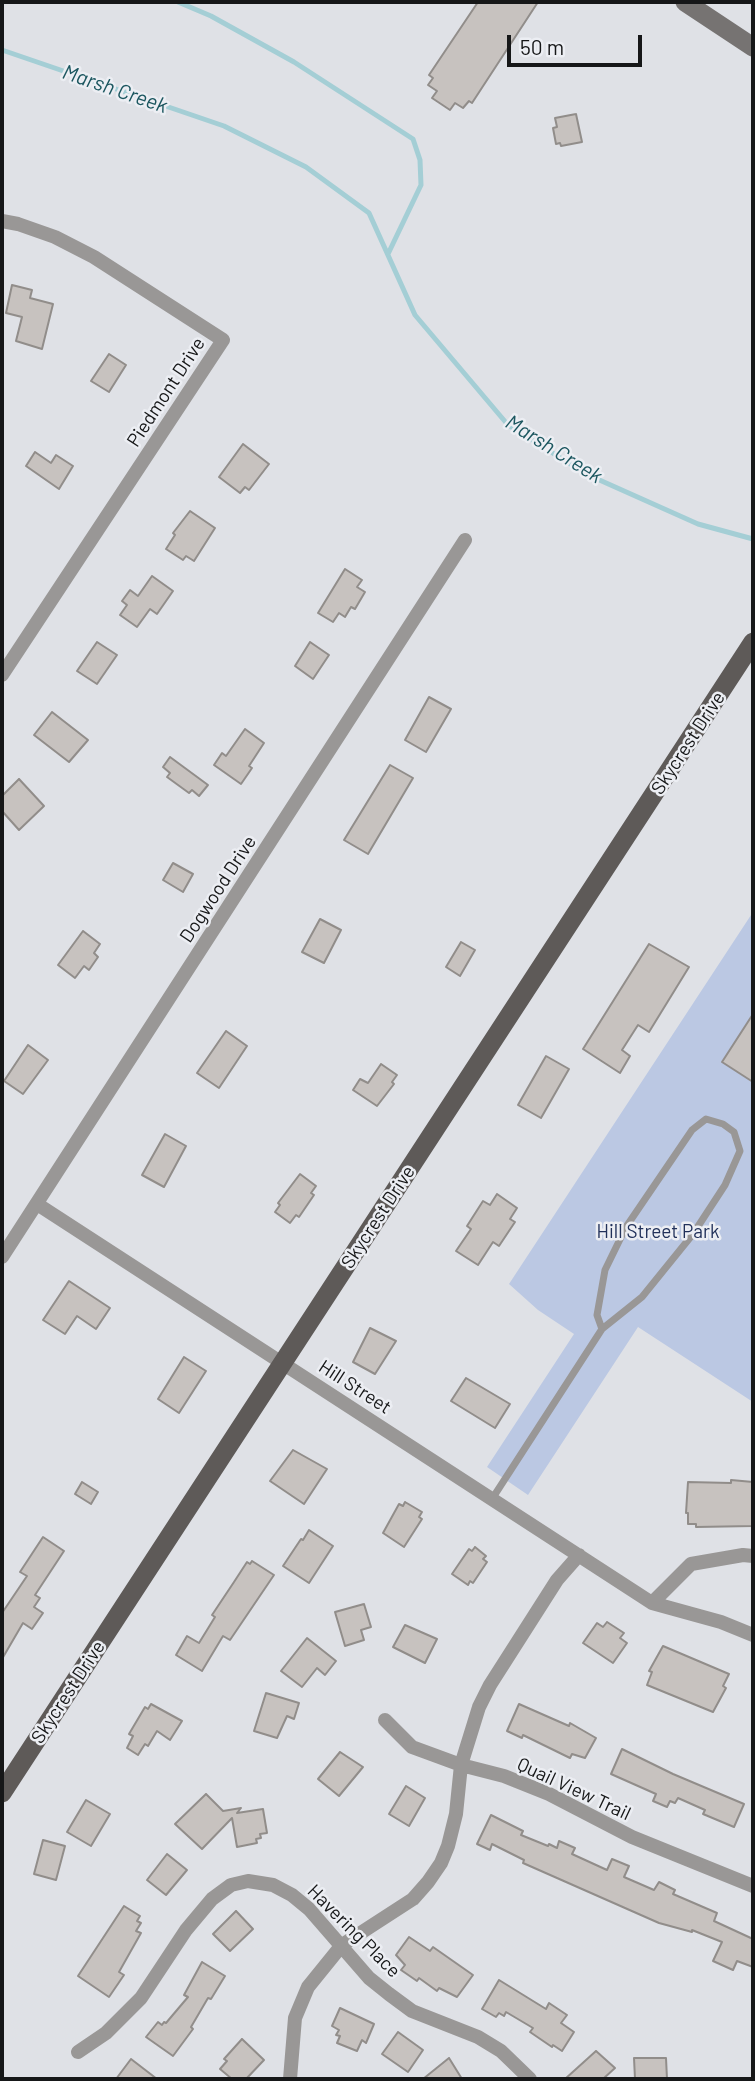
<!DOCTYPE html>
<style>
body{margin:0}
#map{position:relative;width:755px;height:2081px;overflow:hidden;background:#dfe1e6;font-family:Barlow,sans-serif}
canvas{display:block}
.frame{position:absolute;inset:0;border:4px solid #161718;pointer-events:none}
.scale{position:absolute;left:507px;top:35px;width:135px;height:32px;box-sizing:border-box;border:4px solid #161718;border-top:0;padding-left:9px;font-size:21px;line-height:24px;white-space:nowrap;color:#161718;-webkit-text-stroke:5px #eceef3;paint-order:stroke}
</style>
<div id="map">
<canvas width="755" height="2081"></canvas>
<div class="frame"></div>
<div class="scale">50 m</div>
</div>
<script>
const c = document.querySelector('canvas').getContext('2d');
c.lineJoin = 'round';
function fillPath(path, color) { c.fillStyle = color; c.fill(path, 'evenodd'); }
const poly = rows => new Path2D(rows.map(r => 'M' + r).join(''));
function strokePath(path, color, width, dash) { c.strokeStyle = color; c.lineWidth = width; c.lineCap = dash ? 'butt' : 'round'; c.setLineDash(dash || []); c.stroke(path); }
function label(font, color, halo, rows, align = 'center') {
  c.font = font + ' Barlow,sans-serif'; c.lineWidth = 5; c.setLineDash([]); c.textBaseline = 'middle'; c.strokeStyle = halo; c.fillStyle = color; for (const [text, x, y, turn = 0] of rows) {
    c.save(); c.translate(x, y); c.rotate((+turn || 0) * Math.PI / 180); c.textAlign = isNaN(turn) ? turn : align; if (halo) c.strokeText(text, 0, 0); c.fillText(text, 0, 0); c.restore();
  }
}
fillPath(poly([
 [753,912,753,1402,638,1327,528,1495,487,1467,574,1334,538,1310,509,1284]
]), '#bbc8e3');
strokePath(poly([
 [178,2,211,16,294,62,413,139,420,160,421,185,388,254],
 [2,50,224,126,306,167,369,213,415,315,508,425,586,474,698,524,753,539]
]), '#a4ced5', 5);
const building = poly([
 [478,2,538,2,472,103,469,101,463,108,455,103,450,110,432,98,437,91,428,85,433,78,429,75,478,2],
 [576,114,582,142,561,146,560,143,556,144,553,128,557,127,555,118,576,114],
 [12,285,32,290,30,298,53,304,42,349,16,341,22,317,6,313,12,285],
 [109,354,126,365,109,392,91,381,109,354],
 [243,444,269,464,249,490,245,487,240,493,219,477,243,444],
 [35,452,51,463,56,455,73,466,59,489,26,466,35,452],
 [190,511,215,528,194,561,186,556,183,560,166,549,175,535,173,533,190,511],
 [345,569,362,580,357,587,365,592,355,609,351,607,345,617,339,613,333,622,318,613,345,569],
 [152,576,173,591,157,614,150,609,137,627,120,615,127,605,122,601,130,590,138,596,152,576],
 [97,642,117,655,97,684,77,671,97,642],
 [310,642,329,655,313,679,295,666,310,642],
 [429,697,451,709,426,752,405,740,429,697],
 [52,712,88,740,69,762,34,735,52,712],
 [245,729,264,743,249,766,252,768,241,784,214,765,222,753,226,756,245,729],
 [170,757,208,785,199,796,192,790,189,793,167,777,170,773,163,767,170,757],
 [390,765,413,778,368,854,344,840,390,765],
 [19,779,44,806,19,830,2,811,2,796,19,779],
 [173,863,193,874,183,892,163,880,173,863],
 [320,919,341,930,324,963,302,952,320,919],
 [83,931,100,944,94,953,98,957,89,970,84,966,75,978,58,965,83,931],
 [461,942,475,950,460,976,446,967,461,942],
 [649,944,689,967,649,1032,638,1025,622,1050,630,1056,620,1073,583,1049,649,944],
 [753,1014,753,1082,722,1062,753,1014],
 [226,1031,247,1046,219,1088,197,1073,226,1031],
 [28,1045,48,1060,23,1094,4,1081,28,1045],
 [546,1056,569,1069,541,1118,518,1105,546,1056],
 [381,1064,397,1075,392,1082,394,1084,377,1106,353,1090,360,1079,368,1083,381,1064],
 [165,1134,186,1146,164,1187,142,1175,165,1134],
 [300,1174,316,1186,311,1193,314,1195,299,1217,296,1215,290,1223,275,1212,280,1205,278,1203,300,1174],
 [497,1194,517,1208,510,1219,515,1222,499,1246,493,1242,478,1265,456,1251,471,1229,467,1226,483,1201,490,1205,497,1194],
 [69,1281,110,1308,96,1329,77,1316,65,1334,43,1320,69,1281],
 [370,1328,396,1341,375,1374,353,1362,370,1328],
 [184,1357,206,1371,179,1413,158,1399,184,1357],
 [466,1378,510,1404,495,1428,451,1401,466,1378],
 [293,1450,327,1469,304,1504,270,1481,293,1450],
 [731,1480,753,1482,753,1526,696,1527,696,1524,688,1524,688,1513,686,1513,688,1482,731,1483,731,1480],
 [82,1482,98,1492,91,1504,75,1494,82,1482],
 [405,1502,422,1512,419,1517,422,1519,404,1547,383,1533,399,1504,403,1506,405,1502],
 [309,1530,333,1546,309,1583,283,1566,301,1539,303,1540,309,1530],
 [43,1537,64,1551,35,1595,40,1598,34,1607,43,1613,32,1629,23,1623,2,1659,2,1613,27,1576,20,1572,43,1537],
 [475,1547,486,1556,483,1559,487,1562,473,1583,470,1581,468,1585,452,1574,469,1549,472,1551,475,1547],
 [252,1561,274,1575,230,1640,223,1636,202,1671,176,1655,187,1636,199,1643,215,1617,212,1615,234,1582,247,1562,250,1564,252,1561],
 [364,1604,371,1627,361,1630,364,1640,345,1646,335,1612,364,1604],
 [607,1622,624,1633,620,1638,627,1643,613,1663,583,1643,597,1623,603,1627,607,1622],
 [405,1625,437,1639,425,1663,393,1647,405,1625],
 [307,1638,336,1661,325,1675,317,1668,302,1687,281,1671,307,1638],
 [663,1646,729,1674,723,1686,726,1688,713,1712,647,1685,652,1672,649,1671,663,1646],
 [266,1693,299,1703,294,1719,287,1716,277,1738,254,1731,266,1693],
 [151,1704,182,1721,170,1740,157,1731,148,1746,145,1744,138,1755,127,1748,133,1736,129,1734,145,1707,148,1709,151,1704],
 [519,1704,569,1726,570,1723,596,1738,585,1758,572,1754,570,1758,523,1735,522,1738,507,1731,519,1704],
 [622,1749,673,1774,744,1804,734,1827,703,1814,705,1810,678,1798,675,1803,670,1801,667,1807,653,1801,656,1794,611,1774,622,1749],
 [340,1752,363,1767,339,1796,318,1779,340,1752],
 [406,1786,425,1798,409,1826,389,1814,406,1786],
 [206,1794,223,1811,241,1808,237,1813,263,1809,267,1833,260,1834,261,1838,256,1839,257,1843,237,1847,232,1818,202,1849,175,1824,206,1794],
 [86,1800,110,1814,91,1846,67,1832,86,1800],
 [491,1815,523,1831,521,1835,548,1846,549,1844,557,1848,559,1841,575,1848,572,1854,607,1870,612,1859,629,1866,624,1877,654,1890,659,1882,675,1890,673,1894,717,1913,714,1921,753,1939,753,1967,737,1961,733,1970,713,1961,722,1942,692,1930,692,1932,659,1923,523,1863,524,1860,492,1844,490,1850,477,1844,491,1815],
 [43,1840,65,1846,56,1880,34,1874,43,1840],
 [167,1854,187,1870,166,1895,147,1880,167,1854],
 [124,1906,140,1916,137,1921,141,1923,136,1931,141,1933,119,1972,124,1975,109,1997,78,1976,124,1906],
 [236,1911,253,1929,230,1951,213,1934,236,1911],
 [409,1937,430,1951,433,1947,473,1975,457,1997,439,1988,437,1991,419,1978,417,1981,401,1970,405,1965,396,1955,409,1937],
 [202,1962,225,1976,211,1999,208,1998,191,2027,193,2029,173,2056,146,2037,158,2022,162,2025,164,2022,166,2023,188,1997,184,1995,202,1962],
 [499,1980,546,2009,549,2003,567,2015,561,2023,574,2032,562,2051,553,2045,552,2047,530,2032,533,2028,506,2012,504,2016,499,2013,496,2017,482,2009,499,1980],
 [340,2008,374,2024,366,2043,362,2040,357,2051,337,2043,340,2036,336,2035,339,2030,332,2026,340,2008],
 [398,2032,423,2050,408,2072,382,2054,398,2032],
 [242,2039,264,2060,246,2079,232,2079,220,2069,227,2061,224,2059,242,2039],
 [596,2051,615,2068,603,2079,565,2079,596,2051],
 [449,2058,462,2079,423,2079,449,2058],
 [634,2058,666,2058,667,2079,635,2079,634,2058],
 [131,2059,157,2079,116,2079,131,2059]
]);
fillPath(building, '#c7c2bf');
strokePath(building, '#918d8a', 2);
strokePath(poly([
 [492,1499,602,1329,642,1297,693,1234,725,1185,740,1151,734,1132,723,1124,706,1119,692,1130,626,1227,605,1270,597,1315,602,1329]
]), '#999796', 7);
strokePath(poly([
 [2,221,18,224,55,237,94,257,223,340,2,675],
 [37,1204,652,1603],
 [2,1257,465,540],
 [753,1556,743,1555,691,1564,652,1603,721,1622,753,1635],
 [385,1720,412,1747,461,1765,504,1776,549,1794,632,1837,753,1886],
 [78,2052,106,2033,141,1998,186,1930,212,1899,231,1885,248,1881,273,1885,292,1895,309,1909,369,1978,389,1994,412,2011,478,2037,501,2051,530,2079],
 [290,2079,295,2018,308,1987,342,1945,413,1899,428,1882,441,1863,448,1846,456,1814,461,1765,479,1707,490,1685,557,1580,579,1555]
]), '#999796', 14);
strokePath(poly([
 [685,2,753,47]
]), '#767372', 19);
strokePath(poly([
 [2,1793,753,642]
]), '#5e5a58', 19);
label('19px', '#161718', '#eceef3', [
 ["Piedmont Drive",166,392,-57],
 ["Skycrest Drive",688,743,-57],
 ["Dogwood Drive",218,889,-57],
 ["Skycrest Drive",378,1217,-57],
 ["Hill Street",355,1387,33],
 ["Skycrest Drive",68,1692,-57],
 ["Quail View Trail",574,1789,25],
 ["Havering Place",354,1931,45]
]);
label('19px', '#21315a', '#eceef3', [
 ["Hill Street Park",658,1232]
]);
label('italic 21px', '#1b565f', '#eceef3', [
 ["Marsh Creek",115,89,19],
 ["Marsh Creek",554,449,32]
]);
</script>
